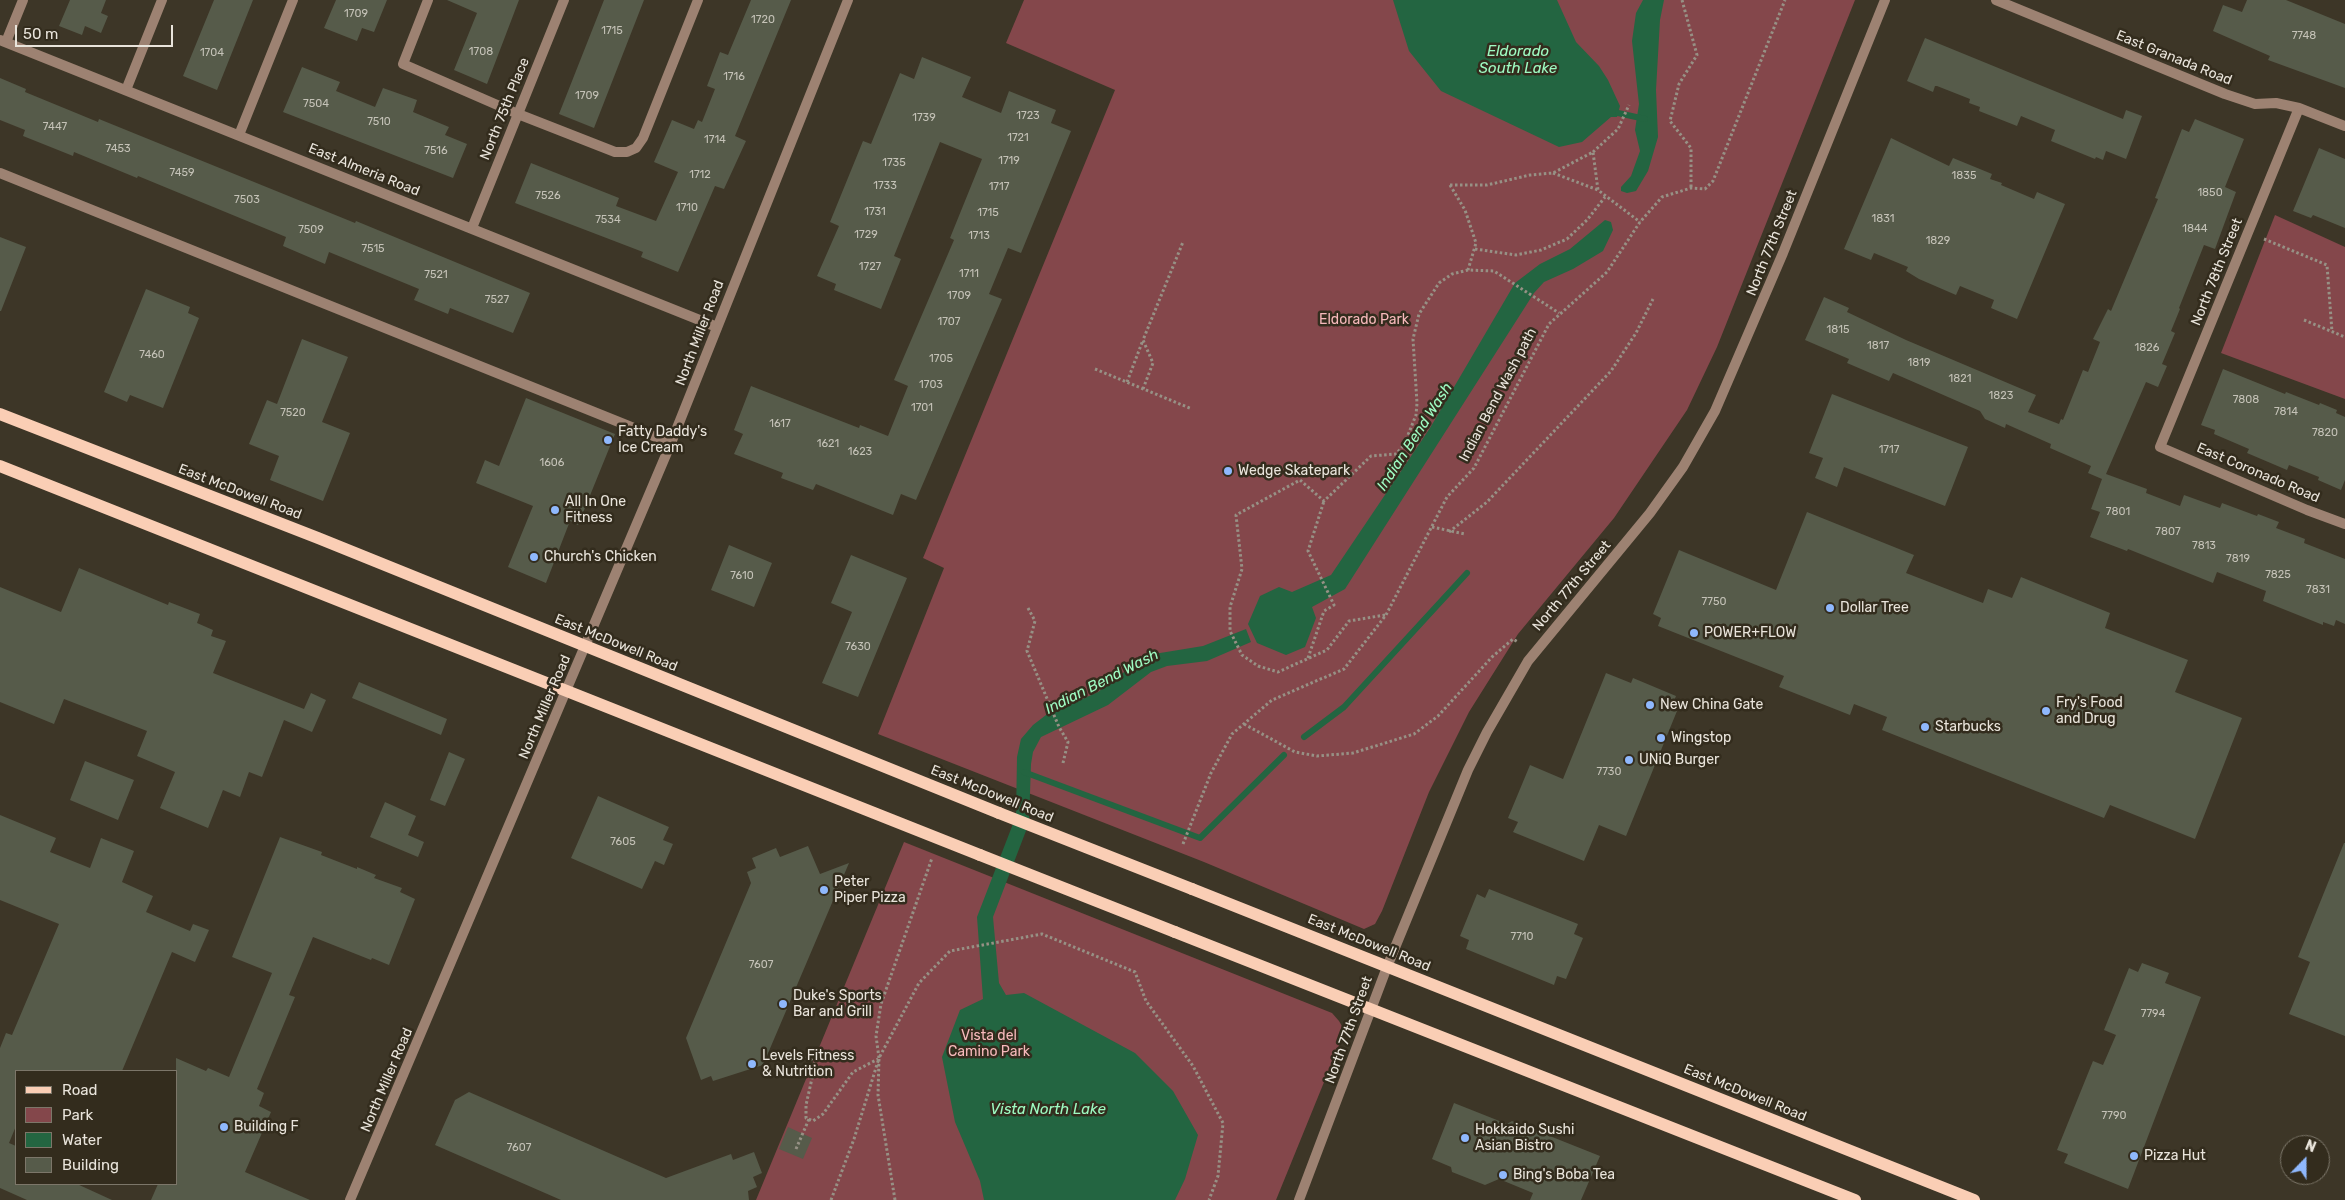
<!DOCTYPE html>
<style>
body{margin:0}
#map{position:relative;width:2345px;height:1200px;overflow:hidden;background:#3d3627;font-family:Rubik,sans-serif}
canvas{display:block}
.legend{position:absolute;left:15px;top:1070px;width:162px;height:115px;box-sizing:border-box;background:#332c1d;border:1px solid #7c7669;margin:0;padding:6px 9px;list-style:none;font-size:15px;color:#e9e4db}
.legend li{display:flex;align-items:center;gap:10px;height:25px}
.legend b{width:25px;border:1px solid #7c7669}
.north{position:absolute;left:2280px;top:1135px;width:50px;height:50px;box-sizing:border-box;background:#332c1d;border:1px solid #7c7669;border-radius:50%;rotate:22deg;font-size:14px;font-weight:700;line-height:20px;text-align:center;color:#e9e4db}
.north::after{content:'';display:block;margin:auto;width:18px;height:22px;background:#8fb8fd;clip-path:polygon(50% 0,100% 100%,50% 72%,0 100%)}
.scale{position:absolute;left:15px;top:25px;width:158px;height:22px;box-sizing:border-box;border:2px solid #e9e4db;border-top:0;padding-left:6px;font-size:15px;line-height:18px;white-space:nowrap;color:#e9e4db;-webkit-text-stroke:4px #332c1d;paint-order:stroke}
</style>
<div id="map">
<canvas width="2345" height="1200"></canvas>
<ul class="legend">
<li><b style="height:6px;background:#faceb5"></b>Road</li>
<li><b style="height:14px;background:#84474b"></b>Park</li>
<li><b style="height:14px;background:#236541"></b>Water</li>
<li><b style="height:14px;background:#565b4a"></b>Building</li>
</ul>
<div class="north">N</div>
<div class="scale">50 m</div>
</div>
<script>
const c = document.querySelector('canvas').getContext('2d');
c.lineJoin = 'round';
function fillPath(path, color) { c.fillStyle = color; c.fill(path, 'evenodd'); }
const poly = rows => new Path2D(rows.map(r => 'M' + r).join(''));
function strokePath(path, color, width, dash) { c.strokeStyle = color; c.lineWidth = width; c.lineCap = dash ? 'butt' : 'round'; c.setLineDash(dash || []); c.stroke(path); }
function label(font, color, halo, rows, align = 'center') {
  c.font = font + ' Rubik,sans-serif'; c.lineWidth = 5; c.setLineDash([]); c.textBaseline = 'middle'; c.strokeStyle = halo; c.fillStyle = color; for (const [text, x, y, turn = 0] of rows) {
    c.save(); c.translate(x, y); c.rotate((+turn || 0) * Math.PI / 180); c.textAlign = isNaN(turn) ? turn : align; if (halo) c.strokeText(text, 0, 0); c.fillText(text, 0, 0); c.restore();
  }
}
fillPath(poly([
 [1024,0,1855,0,1717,347,1687,410,1614,518,1518,634,1469,712,1429,792,1382,911,1375,924,1364,929,1204,862,878,734,944,568,923,558,1115,90,1006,43],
 [2275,215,2345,247,2345,399,2221,353],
 [904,842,1332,1013,1339,1021,1343,1028,1342,1038,1276,1200,756,1200]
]), '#84474b');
fillPath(poly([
 [1393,0,1557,0,1576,42,1599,66,1608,80,1620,106,1617,117,1611,117,1582,142,1559,147,1441,91,1409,51],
 [1643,0,1664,0,1660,20,1656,90,1658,137,1648,171,1636,191,1627,193,1621,191,1621,187,1631,176,1640,151,1635,130,1639,104,1632,41,1636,13],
 [1605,220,1611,222,1613,230,1603,251,1573,269,1544,282,1534,293,1345,589,1312,607,1316,618,1305,647,1286,655,1257,643,1248,624,1260,596,1279,587,1292,592,1331,575,1430,428,1515,283,1540,264,1570,249],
 [1246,629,1251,642,1207,661,1167,666,1151,672,1108,705,1041,737,1033,752,1031,764,1029,823,993,917,999,983,1006,995,1024,993,1135,1053,1173,1091,1198,1135,1185,1179,1175,1200,984,1200,980,1181,955,1122,942,1057,960,1010,983,999,977,917,1016,816,1017,757,1021,739,1033,725,1046,715,1098,692,1132,666,1154,654,1203,646]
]), '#236541');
strokePath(poly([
 [1618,113,1645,119],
 [1304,737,1344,707,1467,573],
 [1024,772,1200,838,1284,755]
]), '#236541', 6);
fillPath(poly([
 [70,0,106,0,101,13,108,16,101,33,85,26,82,35,59,26],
 [214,0,253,0,217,90,183,76],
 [336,0,387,0,374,32,362,28,357,41,324,28],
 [447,0,519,0,487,84,454,70,477,13],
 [604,0,644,0,594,128,559,114],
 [751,0,791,0,735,136,746,141,724,189,715,186,678,272,641,257,643,252,515,203,531,163,619,198,616,206,656,221,678,172,654,162,672,120,694,129,698,120,702,122,715,89,707,86,720,52,728,55],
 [2247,0,2286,0,2345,24,2345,88,2268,60,2270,56,2213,31,2223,5,2242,12],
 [1925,38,2123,119,2126,110,2142,116,2126,159,2106,151,2103,160,2096,157,2095,159,2051,141,2055,130,2021,116,2017,126,1979,111,1980,107,1969,103,1970,99,1937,86,1935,86,1933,92,1907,81],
 [922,57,971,77,962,97,1001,113,1009,91,1056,110,1051,123,1071,131,1021,253,1008,248,989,294,1002,299,916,500,901,494,893,515,816,484,813,490,781,478,783,473,734,454,743,434,734,430,751,386,859,428,860,425,888,436,908,386,894,380,954,240,950,238,982,159,940,142,894,256,901,259,881,309,834,290,836,284,817,276,839,226,830,222,863,141,871,144,900,73,914,79],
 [302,67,340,82,336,91,375,107,383,88,417,100,413,112,449,127,445,135,467,144,453,178,283,112],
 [0,78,26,89,25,92,98,122,99,119,355,223,356,221,530,293,513,333,450,308,448,314,414,300,419,289,329,252,325,264,283,246,286,237,138,176,137,178,74,152,73,156,23,136,25,130,0,120],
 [2195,119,2244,139,2225,187,2236,192,2215,249,2204,245,2179,308,2180,309,2171,331,2175,333,2162,364,2167,366,2158,387,2146,382,2106,474,2147,489,2146,493,2180,506,2184,495,2220,508,2222,503,2257,516,2258,514,2279,522,2276,528,2305,539,2304,543,2345,559,2345,624,2336,620,2334,626,2323,622,2323,625,2263,601,2266,591,2217,572,2213,583,2128,549,2127,551,2090,537,2100,512,2091,509,2102,479,2088,473,2091,466,2050,448,2051,444,2006,424,2005,428,1985,419,1980,411,1893,373,1889,381,1847,363,1849,359,1805,340,1824,297,1849,308,1847,312,1906,340,2036,395,2028,412,2059,424,2061,419,2063,420,2083,370,2088,372,2100,342,2093,339,2108,309,2111,311,2158,199,2155,198,2182,129,2189,132],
 [1891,138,1949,166,1953,158,1992,174,1990,179,2002,183,2001,185,2034,199,2037,192,2065,204,2017,319,1991,308,1994,300,1960,286,1956,295,1919,279,1906,271,1908,267,1874,253,1871,260,1844,249],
 [2319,148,2345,159,2345,228,2313,215,2311,218,2293,211],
 [0,237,26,247,1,311,0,311],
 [146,289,190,307,188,313,199,318,163,408,130,395,127,402,104,392],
 [302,339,348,357,322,422,350,433,323,501,270,480,279,456,249,444,267,400,277,404],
 [2223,369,2285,394,2286,392,2319,405,2320,403,2337,410,2336,413,2345,417,2345,480,2341,490,2318,480,2319,477,2289,465,2287,470,2247,453,2249,449,2214,434,2215,430,2201,425],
 [1832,394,1968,447,1945,506,1844,467,1837,487,1815,478,1823,458,1809,453],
 [526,398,615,434,578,525,570,521,546,583,508,567,533,506,476,483,485,460,499,466],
 [1807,512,1914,555,1906,573,1983,603,1988,589,2012,598,2021,577,2110,613,2105,628,2188,660,2175,692,2242,718,2195,839,2110,805,2104,818,1882,730,1887,717,1854,704,1850,715,1779,687,1784,676,1658,626,1661,618,1653,614,1679,550,1776,590],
 [729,545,772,563,754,607,711,590],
 [851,555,907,578,858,697,822,683,852,612,831,603],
 [79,568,168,605,169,602,200,614,197,623,213,630,211,636,226,641,213,673,304,709,311,693,326,700,312,732,284,720,262,777,249,772,240,797,223,790,208,828,160,808,175,772,137,756,147,731,64,699,54,724,0,702,0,587,61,612],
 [1606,673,1631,683,1633,678,1676,696,1671,708,1677,711,1626,836,1599,825,1584,861,1513,832,1518,822,1508,818,1530,765,1563,779],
 [359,682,447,719,441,735,352,698],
 [449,752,465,759,445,806,430,800],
 [85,761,134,780,118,820,70,800],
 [598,796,669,827,663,840,673,844,664,865,655,861,642,889,571,858],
 [385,802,416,816,408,835,424,842,418,857,370,837],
 [0,815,56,838,50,852,90,868,101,838,134,851,122,882,153,896,146,912,190,931,193,924,209,930,195,962,172,952,122,1071,16,1071,16,1126,9,1143,16,1146,16,1184,77,1184,112,1200,27,1200,0,1188,0,1048,6,1033,12,1035,59,924,0,900],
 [280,837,322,852,321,855,357,869,357,867,376,875,374,878,402,888,400,892,415,899,389,965,372,958,371,960,313,937,289,995,295,997,257,1089,264,1093,259,1106,271,1112,245,1172,310,1200,151,1200,158,1184,176,1184,176,1058,206,1071,208,1068,229,1077,272,973,232,957],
 [2344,843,2345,843,2345,1036,2289,1014,2310,962,2298,957],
 [808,846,820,874,849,863,763,1065,713,1081,711,1076,701,1080,686,1038,751,883,747,872,756,868,752,858,776,848,780,857],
 [1489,889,1578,924,1574,934,1583,938,1566,979,1557,976,1554,985,1466,949,1469,940,1460,936,1477,894,1485,898],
 [2142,963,2169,973,2165,983,2201,997,2128,1189,2064,1163,2068,1154,2057,1150,2093,1061,2103,1065,2116,1035,2104,1030,2129,968,2138,972],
 [469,1092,666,1178,731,1154,733,1160,754,1152,762,1173,753,1177,757,1187,748,1191,749,1200,561,1200,435,1145,455,1100],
 [1454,1103,1507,1124,1512,1121,1600,1156,1581,1200,1530,1200,1533,1193,1499,1179,1485,1185,1452,1172,1451,1167,1432,1159],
 [788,1127,812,1138,803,1159,779,1149]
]), '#565b4a');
strokePath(poly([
 [1682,0,1697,55,1679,84,1670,121,1691,148,1691,188],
 [1593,152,1618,129,1629,105],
 [1553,173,1598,190],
 [1450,185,1487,185,1530,175,1553,173,1593,152,1598,190,1640,222],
 [1450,185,1465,210,1476,243,1468,270],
 [2264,239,2327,265,2332,332],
 [1475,249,1516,255,1541,250,1567,239,1587,220,1605,197],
 [2304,320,2345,337],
 [1095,369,1192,409],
 [1127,382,1143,340],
 [1143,389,1153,363,1143,340,1183,242],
 [1432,527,1465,534],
 [1449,532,1487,502,1611,371,1636,333,1653,299],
 [1028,608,1035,621,1027,651,1059,727,1068,742,1063,763],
 [1385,615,1349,621,1327,650,1278,672,1258,666,1242,655,1230,631,1230,607,1242,569,1236,515,1300,480,1324,501,1371,456,1396,454,1404,445,1416,415,1417,403,1413,339,1419,314,1439,283,1452,274,1468,270,1494,271,1559,313],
 [1308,658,1324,611,1334,605,1308,551,1324,501],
 [1244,724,1295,752,1317,756,1353,753,1414,734,1438,716,1492,657,1513,639,1518,642],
 [1183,844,1211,773,1232,734,1272,700,1344,669,1386,615,1447,497,1474,468,1549,324,1607,272,1640,222,1662,197,1691,188,1705,189,1713,181,1785,0],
 [797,1052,810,1058,815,1065,806,1105,806,1118,813,1121,823,1114,853,1072,878,1059],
 [796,1149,809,1119],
 [831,1200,854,1139,879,1058,876,1036,881,1004,932,858],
 [895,1200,878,1095,879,1058,919,983,950,951,1042,934,1135,972,1146,1001,1193,1066,1223,1123,1218,1176,1209,1200]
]), '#979185', 3, [2.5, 2.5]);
strokePath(poly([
 [428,0,403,64,518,114,615,152,627,152,636,148,643,138,698,0],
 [126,90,162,0],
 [0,173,671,443]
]), '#9d8272', 10);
strokePath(poly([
 [1996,0,2225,94,2255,104,2276,103,2299,108,2345,126],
 [0,40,717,327],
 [6,42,23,0],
 [2299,108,2160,447,2307,510,2345,524],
 [239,135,293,0],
 [472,228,564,0],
 [1299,1200,1387,967,1468,770,1487,732,1528,661,1650,513,1683,467,1715,411,1783,253,1885,0]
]), '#9d8272', 10);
strokePath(poly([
 [350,1200,671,443,848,0]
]), '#9d8272', 10);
strokePath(poly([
 [0,414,318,538,999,813],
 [0,466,980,855],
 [1192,889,1974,1200],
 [1175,932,1855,1200]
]), '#faceb5', 12);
strokePath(poly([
 [999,813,1192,889],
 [980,855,1175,932]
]), '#faceb5', 12);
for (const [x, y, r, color] of [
 [608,440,5,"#8fb8fd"],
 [1228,471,5,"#8fb8fd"],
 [555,510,5,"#8fb8fd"],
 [534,557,5,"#8fb8fd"],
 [1830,608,5,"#8fb8fd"],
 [1694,633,5,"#8fb8fd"],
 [1650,705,5,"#8fb8fd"],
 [2046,711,5,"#8fb8fd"],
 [1925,727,5,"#8fb8fd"],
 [1661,738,5,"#8fb8fd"],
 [1629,760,5,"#8fb8fd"],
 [824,890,5,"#8fb8fd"],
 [783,1004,5,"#8fb8fd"],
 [752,1064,5,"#8fb8fd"],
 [224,1127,5,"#8fb8fd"],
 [1465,1138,5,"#8fb8fd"],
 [2134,1156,5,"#8fb8fd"],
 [1503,1175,5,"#8fb8fd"]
]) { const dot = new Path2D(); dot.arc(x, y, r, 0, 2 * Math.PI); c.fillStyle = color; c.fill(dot); strokePath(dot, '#332c1d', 2); }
label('11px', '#c4c2b7', null, [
 ["1709",356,14],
 ["1720",763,20],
 ["1715",612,31],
 ["7748",2304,36],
 ["1708",481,52],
 ["1704",212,53],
 ["1716",734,77],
 ["1709",587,96],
 ["7504",316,104],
 ["1723",1028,116],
 ["1739",924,118],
 ["7510",379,122],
 ["7447",55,127],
 ["1721",1018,138],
 ["1714",715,140],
 ["7453",118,149],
 ["7516",436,151],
 ["1719",1009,161],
 ["1735",894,163],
 ["7459",182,173],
 ["1712",700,175],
 ["1835",1964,176],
 ["1733",885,186],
 ["1717",999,187],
 ["1850",2210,193],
 ["7526",548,196],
 ["7503",247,200],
 ["1710",687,208],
 ["1731",875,212],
 ["1715",988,213],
 ["1831",1883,219],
 ["7534",608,220],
 ["1844",2195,229],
 ["7509",311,230],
 ["1729",866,235],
 ["1713",979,236],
 ["1829",1938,241],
 ["7515",373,249],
 ["1727",870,267],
 ["1711",969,274],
 ["7521",436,275],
 ["1709",959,296],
 ["7527",497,300],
 ["1707",949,322],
 ["1815",1838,330],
 ["1817",1878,346],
 ["1826",2147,348],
 ["7460",152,355],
 ["1705",941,359],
 ["1819",1919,363],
 ["1821",1960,379],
 ["1703",931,385],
 ["1823",2001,396],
 ["7808",2246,400],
 ["1701",922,408],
 ["7814",2286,412],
 ["7520",293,413],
 ["1617",780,424],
 ["7820",2325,433],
 ["1621",828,444],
 ["1717",1889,450],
 ["1623",860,452],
 ["1606",552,463],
 ["7801",2118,512],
 ["7807",2168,532],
 ["7813",2204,546],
 ["7819",2238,559],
 ["7825",2278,575],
 ["7610",742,576],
 ["7831",2318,590],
 ["7750",1714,602],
 ["7630",858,647],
 ["7730",1609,772],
 ["7605",623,842],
 ["7710",1522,937],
 ["7607",761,965],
 ["7794",2153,1014],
 ["7790",2114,1116],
 ["7607",519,1148]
]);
label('14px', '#e9e4db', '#332c1d', [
 ["East Granada Road",2174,58,22],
 ["North 75th Place",505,109,-68],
 ["East Almeria Road",364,170,22],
 ["North 77th Street",1772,243,-68],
 ["North 78th Street",2217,272,-68],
 ["North Miller Road",700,333,-69],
 ["Indian Bend Wash path",1498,395,-62],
 ["East Coronado Road",2258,473,23],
 ["East McDowell Road",240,492,21],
 ["North 77th Street",1572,586,-50],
 ["East McDowell Road",616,643,22],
 ["North Miller Road",545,707,-67],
 ["East McDowell Road",992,794,22],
 ["East McDowell Road",1369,943,22],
 ["North 77th Street",1349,1030,-70],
 ["North Miller Road",387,1080,-67],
 ["East McDowell Road",1745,1093,22]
]);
label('14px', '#f7b9bb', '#332c1d', [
 ["Eldorado Park",1364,320],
 ["Vista del",989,1036],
 ["Camino Park",989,1052]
]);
label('14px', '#e9e4db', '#332c1d', [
 ["Fatty Daddy's",618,432],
 ["Ice Cream",618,448],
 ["Wedge Skatepark",1238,471],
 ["All In One",565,502],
 ["Fitness",565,518],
 ["Church's Chicken",544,557],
 ["Dollar Tree",1840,608],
 ["POWER+FLOW",1704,633],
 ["Fry's Food",2056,703],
 ["and Drug",2056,719],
 ["New China Gate",1660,705],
 ["Starbucks",1935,727],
 ["Wingstop",1671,738],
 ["UNiQ Burger",1639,760],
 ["Peter",834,882],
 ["Piper Pizza",834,898],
 ["Duke's Sports",793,996],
 ["Bar and Grill",793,1012],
 ["Levels Fitness",762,1056],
 ["& Nutrition",762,1072],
 ["Building F",234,1127],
 ["Hokkaido Sushi",1475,1130],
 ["Asian Bistro",1475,1146],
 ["Pizza Hut",2144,1156],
 ["Bing's Boba Tea",1513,1175]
], 'left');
label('italic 15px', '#9efbc2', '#332c1d', [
 ["Eldorado",1518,52],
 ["South Lake",1518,69],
 ["Indian Bend Wash",1415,437,-57],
 ["Indian Bend Wash",1102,682,-27],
 ["Vista North Lake",1048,1110]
]);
</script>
